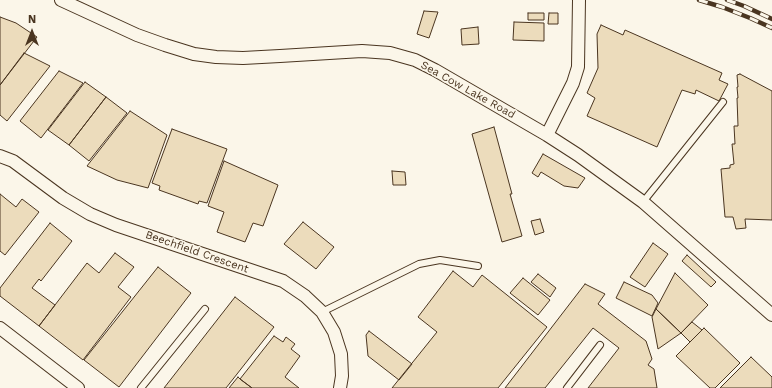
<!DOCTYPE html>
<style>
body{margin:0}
#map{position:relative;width:772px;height:388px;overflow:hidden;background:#fbf6e9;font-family:"Work Sans",sans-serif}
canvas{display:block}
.north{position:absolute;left:12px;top:12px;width:40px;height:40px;-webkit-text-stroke:3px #fbf6e9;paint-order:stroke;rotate:0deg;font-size:11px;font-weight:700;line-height:16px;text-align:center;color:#4a3520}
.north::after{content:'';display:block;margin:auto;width:14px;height:18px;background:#4a3520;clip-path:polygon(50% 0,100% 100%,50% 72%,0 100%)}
</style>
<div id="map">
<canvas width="772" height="388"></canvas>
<div class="north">N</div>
</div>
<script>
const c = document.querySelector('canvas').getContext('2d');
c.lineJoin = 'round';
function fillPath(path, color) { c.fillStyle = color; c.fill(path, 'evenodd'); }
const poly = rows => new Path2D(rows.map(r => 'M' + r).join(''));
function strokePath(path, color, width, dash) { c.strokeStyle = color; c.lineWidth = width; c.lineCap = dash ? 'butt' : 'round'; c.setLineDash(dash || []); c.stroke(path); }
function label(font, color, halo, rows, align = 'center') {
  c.font = font + ' "Work Sans",sans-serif'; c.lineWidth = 3; c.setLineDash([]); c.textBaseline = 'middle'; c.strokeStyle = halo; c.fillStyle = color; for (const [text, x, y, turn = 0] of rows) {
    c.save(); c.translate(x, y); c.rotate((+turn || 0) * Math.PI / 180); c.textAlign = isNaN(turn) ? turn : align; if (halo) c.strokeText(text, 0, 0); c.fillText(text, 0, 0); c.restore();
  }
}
const building = poly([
 [424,11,438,12,429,38,417,34,424,11],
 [528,13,544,13,544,20,528,20,528,13],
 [549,13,558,13,558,24,548,24,549,13],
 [0,17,16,23,37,37,0,85,0,17],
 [514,22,544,23,544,41,513,40,514,22],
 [601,25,623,35,625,30,722,73,719,80,728,84,719,101,696,90,695,94,682,90,657,147,587,116,595,98,587,93,598,68,597,34,601,25],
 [478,27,479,44,462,45,461,29,478,27],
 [24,53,50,66,7,121,0,115,0,85,24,53],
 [59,71,83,83,41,138,20,121,59,71],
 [740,74,772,91,772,220,745,219,746,228,736,229,733,217,725,217,721,169,730,168,730,165,734,164,732,144,735,144,734,126,738,126,737,98,738,98,737,87,738,87,737,75,740,74],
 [85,82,106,97,69,145,48,130,85,82],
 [106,97,127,113,89,161,69,145,106,97],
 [130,111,167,135,148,188,117,180,87,166,130,111],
 [494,127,512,194,510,194,522,236,502,242,472,134,494,127],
 [172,129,227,149,207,203,199,201,198,204,159,190,160,186,152,183,172,129],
 [543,154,585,178,578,188,564,186,541,172,538,177,532,173,543,154],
 [224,161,278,185,263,226,253,223,245,242,217,232,224,212,208,206,224,161],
 [392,171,405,172,406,185,393,185,392,171],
 [0,194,16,207,22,199,39,212,5,255,0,251,0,194],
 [540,219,544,232,535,235,531,221,540,219],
 [303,222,334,247,316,269,284,244,303,222],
 [50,223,72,241,41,281,39,279,32,288,55,305,39,326,0,296,0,288,50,223],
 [653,243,668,254,645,287,630,277,653,243],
 [115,253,134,267,118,287,131,297,83,360,39,326,87,263,99,273,115,253],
 [687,255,716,282,711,287,682,261,687,255],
 [158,267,191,293,119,387,84,360,158,267],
 [453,271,473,287,482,275,547,327,498,388,392,388,437,332,418,317,453,271],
 [675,273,708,305,681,333,656,309,675,273],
 [538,274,556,288,550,297,531,282,538,274],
 [523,278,550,300,538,315,510,293,523,278],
 [624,282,652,295,658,303,652,316,616,298,624,282],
 [585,284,605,294,598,304,646,341,652,359,648,365,654,369,657,388,588,388,619,348,593,328,545,388,505,388,585,284],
 [235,297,274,327,226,388,164,388,235,297],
 [656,309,681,333,658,349,652,317,656,309],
 [692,322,702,330,690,342,681,333,692,322],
 [704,328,740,363,715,388,710,388,676,356,704,328],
 [369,331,412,364,399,380,368,356,366,335,369,331],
 [274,336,283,342,286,337,295,344,291,349,300,356,285,377,299,388,252,388,240,379,274,336],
 [751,357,772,377,772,388,720,388,751,357],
 [238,377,240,379,252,388,229,388,238,377]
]);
fillPath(building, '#ecdcbc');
strokePath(building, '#4a3520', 1);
const service = poly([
 [643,202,723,102],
 [322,312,419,264,440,260,478,266],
 [141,388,205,309],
 [567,388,600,345]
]);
const minor = poly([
 [61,0,137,35,165,45,194,54,216,57,243,58,280,56,362,51,390,53,415,60,435,70,547,135,578,155,643,202,772,315],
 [547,135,573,83,578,67,579,0],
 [0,156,13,161,63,198,90,214,116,225,283,281,305,296,322,312,334,332,341,354,342,376,340,388],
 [0,328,78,388]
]);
strokePath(service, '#4a3520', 8);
strokePath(minor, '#4a3520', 14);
strokePath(service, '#fbf6e9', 6);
strokePath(minor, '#fbf6e9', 12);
const rail = poly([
 [699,0,722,7,750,18,772,28],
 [727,0,744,6,772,19]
]);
strokePath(rail, '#4a3520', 4.5);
strokePath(rail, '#fbf6e9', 3, [9]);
label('11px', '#4a3520', '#fbf6e9', [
 ["Sea Cow Lake Road",468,90,29],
 ["Beechfield Crescent",197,252,19]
]);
</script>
